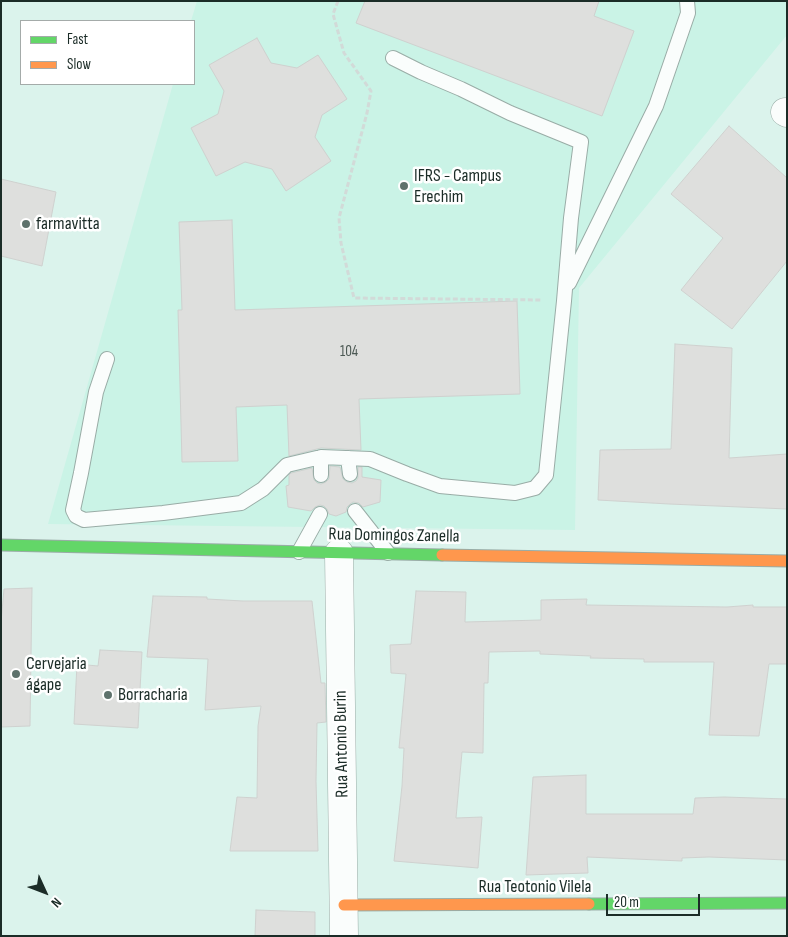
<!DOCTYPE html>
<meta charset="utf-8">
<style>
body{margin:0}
#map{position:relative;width:788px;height:937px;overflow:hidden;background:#dbf3ec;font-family:"Sofia Sans Condensed",sans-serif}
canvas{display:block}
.frame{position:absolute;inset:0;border:2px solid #1b2c27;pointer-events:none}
.legend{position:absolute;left:20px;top:20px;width:175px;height:65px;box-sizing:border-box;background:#fff;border:1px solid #a4aba9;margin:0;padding:6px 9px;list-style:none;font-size:15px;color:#1b2c27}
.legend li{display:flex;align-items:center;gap:10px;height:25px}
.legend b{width:25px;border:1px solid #a4aba9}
.north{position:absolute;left:20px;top:867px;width:50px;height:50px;-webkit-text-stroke:4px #fff;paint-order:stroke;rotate:133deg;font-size:14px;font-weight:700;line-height:20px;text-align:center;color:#1b2c27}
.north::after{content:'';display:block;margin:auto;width:18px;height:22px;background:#1b2c27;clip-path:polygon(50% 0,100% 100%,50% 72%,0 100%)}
.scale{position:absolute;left:606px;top:894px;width:94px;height:22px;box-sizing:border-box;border:2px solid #1b2c27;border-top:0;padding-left:6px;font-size:15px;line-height:18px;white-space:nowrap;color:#1b2c27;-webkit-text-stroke:4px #fff;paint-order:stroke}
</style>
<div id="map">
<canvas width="788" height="937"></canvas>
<div class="frame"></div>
<ul class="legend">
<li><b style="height:6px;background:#63d668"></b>Fast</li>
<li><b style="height:6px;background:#ff974d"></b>Slow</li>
</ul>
<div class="north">N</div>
<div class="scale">20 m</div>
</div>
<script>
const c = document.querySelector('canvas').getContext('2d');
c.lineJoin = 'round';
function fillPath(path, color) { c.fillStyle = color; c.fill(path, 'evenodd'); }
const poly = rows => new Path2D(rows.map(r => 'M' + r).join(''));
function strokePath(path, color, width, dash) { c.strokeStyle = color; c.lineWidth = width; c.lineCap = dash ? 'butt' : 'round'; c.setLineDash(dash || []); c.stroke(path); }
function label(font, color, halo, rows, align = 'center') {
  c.font = font + ' "Sofia Sans Condensed",sans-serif'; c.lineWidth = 5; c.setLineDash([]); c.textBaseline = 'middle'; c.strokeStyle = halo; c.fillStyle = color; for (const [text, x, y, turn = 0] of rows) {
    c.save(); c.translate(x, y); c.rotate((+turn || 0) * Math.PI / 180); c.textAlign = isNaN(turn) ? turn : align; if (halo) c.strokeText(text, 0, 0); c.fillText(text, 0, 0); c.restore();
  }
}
fillPath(poly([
 [197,1,787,1,787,35,579,288,575,530,48,524,173,84,194,84,194,21,191,21]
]), '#caf3e6');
const building = poly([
 [365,1,599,1,594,16,634,31,602,116,356,23,365,1],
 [257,38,271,63,297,68,318,55,347,99,322,115,315,137,331,161,286,191,272,169,245,162,216,176,191,128,218,114,224,91,209,65,257,38],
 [729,126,787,178,787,261,732,329,681,290,723,238,671,194,729,126],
 [1,179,56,192,42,266,1,256,1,179],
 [232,220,235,310,517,301,520,394,359,399,361,450,321,448,289,456,287,405,236,407,238,461,182,462,178,310,182,310,179,222,232,220],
 [675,344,732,348,729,458,787,454,787,509,669,504,598,500,600,450,671,449,675,344],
 [330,466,340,467,343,479,347,482,352,483,356,481,358,478,358,467,362,467,362,477,381,480,380,502,363,507,359,503,353,502,350,504,347,507,346,512,336,516,329,514,327,509,324,506,320,505,315,507,311,511,288,507,286,486,289,485,289,475,291,473,312,468,314,480,317,483,321,484,326,482,329,479,330,466],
 [32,588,30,726,1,727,1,622,4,589,32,588],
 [416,591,466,592,465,622,541,620,541,600,587,599,586,605,727,607,753,605,753,607,787,607,787,664,769,664,759,736,709,735,714,662,644,662,644,659,590,658,591,656,540,654,540,651,489,652,488,683,484,683,483,753,462,752,456,818,482,817,478,868,394,861,402,786,404,748,399,748,406,674,391,673,390,645,411,644,416,591],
 [153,596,207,597,207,599,243,601,312,601,321,683,325,683,326,722,317,723,316,781,318,851,230,851,237,797,257,798,258,726,261,706,205,710,208,659,147,657,153,596],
 [100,650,142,652,138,728,74,724,77,664,98,666,100,650],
 [586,775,586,814,693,814,695,798,724,797,787,799,787,860,709,857,682,858,682,861,587,857,588,873,526,875,533,777,586,775],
 [256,910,315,912,315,936,255,936,256,910]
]);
fillPath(building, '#dedfdd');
strokePath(building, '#cfd1cf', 1);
const lane = poly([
 [569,283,656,106,688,13,687,1],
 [107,359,96,392,81,473,73,510,76,516,84,520,163,513,241,503,263,489,287,465,321,457,370,459,407,474,440,486,515,493,535,488,546,475,564,301,571,218,581,142,510,113,461,89,421,72,393,58],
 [321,457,321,475],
 [348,458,350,474],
 [355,511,388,553],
 [299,552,320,514]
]);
const street = poly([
 [785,112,787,113],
 [339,553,344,936]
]);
const fast = poly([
 [1,545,442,555],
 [589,904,787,903]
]);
const slow = poly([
 [442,555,787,561],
 [344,905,589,904]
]);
strokePath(lane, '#99aca6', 16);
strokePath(street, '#99aca6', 29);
strokePath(fast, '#99aca6', 13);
strokePath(slow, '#99aca6', 13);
strokePath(poly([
 [338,1,333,14,344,53,371,91,367,113,339,218,341,243,354,298,541,300]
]), '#d2dad8', 3, [5, 2.5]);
strokePath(lane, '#fafdfc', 14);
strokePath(street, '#fafdfc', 28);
strokePath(fast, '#63d668', 11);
strokePath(slow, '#ff974d', 11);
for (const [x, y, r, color] of [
 [404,186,5,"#5e726c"],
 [26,224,5,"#5e726c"],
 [16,674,5,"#5e726c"],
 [108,695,5,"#5e726c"]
]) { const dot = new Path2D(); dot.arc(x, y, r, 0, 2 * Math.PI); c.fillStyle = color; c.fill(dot); strokePath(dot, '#fff', 2); }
label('15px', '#4c5954', null, [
 ["104",349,352]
]);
label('18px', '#1b2c27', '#fff', [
 ["IFRS - Campus",414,176],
 ["Erechim",414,197],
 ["farmavitta",36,224],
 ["Cervejaria",26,664],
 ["ágape",26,685],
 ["Borracharia",118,695]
], 'left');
label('18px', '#1b2c27', '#fff', [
 ["Rua Domingos Zanella",394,536,1],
 ["Rua Antonio Burin",342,744,-91],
 ["Rua Teotonio Vilela",535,887]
]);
</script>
